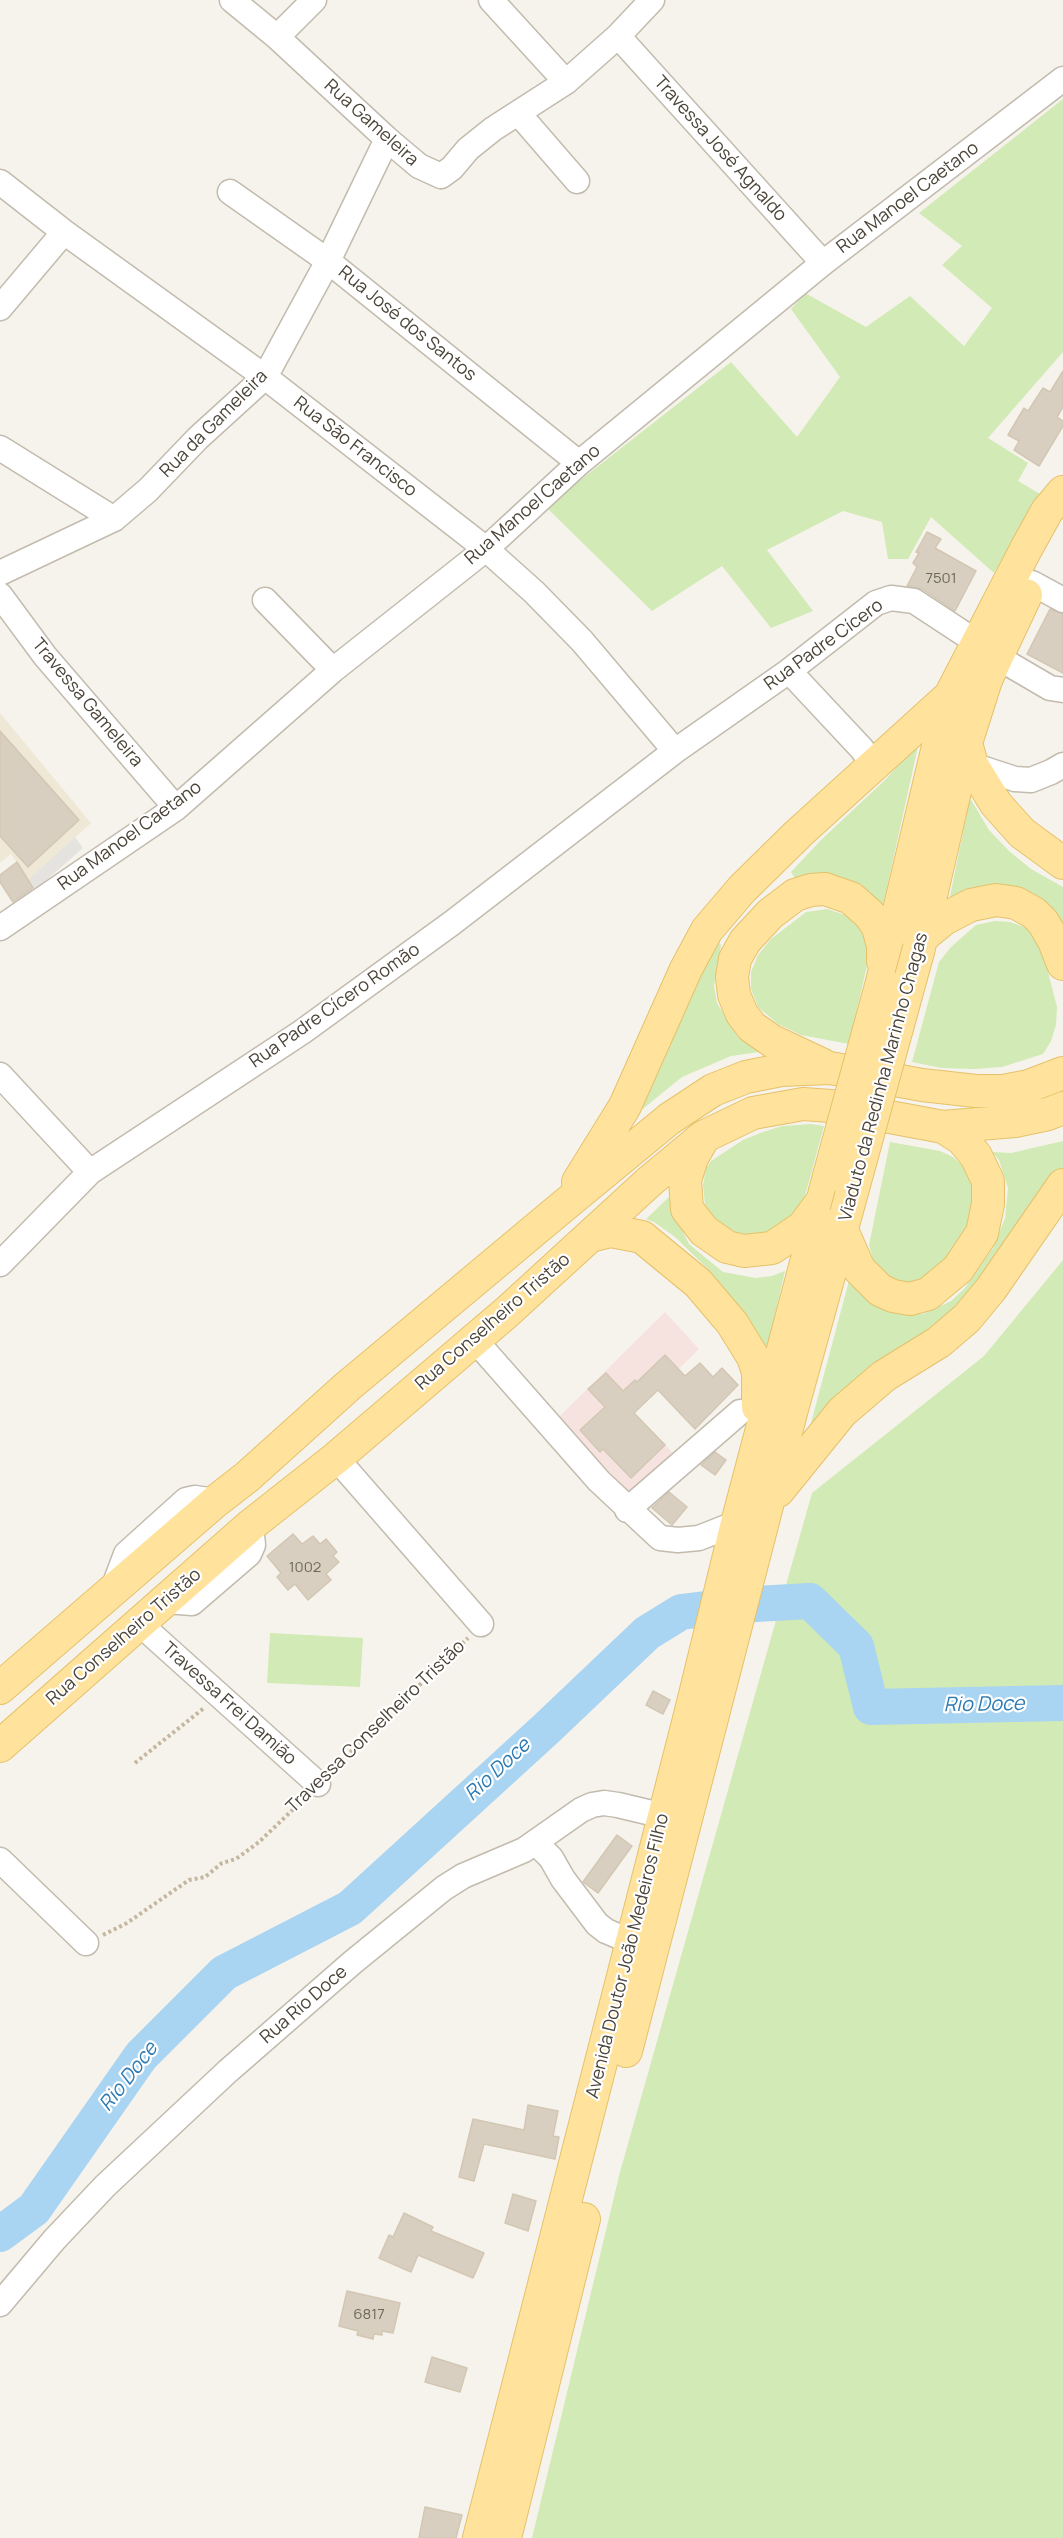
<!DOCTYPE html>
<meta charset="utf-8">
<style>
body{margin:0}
canvas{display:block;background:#f6f3ec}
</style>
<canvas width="1063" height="2538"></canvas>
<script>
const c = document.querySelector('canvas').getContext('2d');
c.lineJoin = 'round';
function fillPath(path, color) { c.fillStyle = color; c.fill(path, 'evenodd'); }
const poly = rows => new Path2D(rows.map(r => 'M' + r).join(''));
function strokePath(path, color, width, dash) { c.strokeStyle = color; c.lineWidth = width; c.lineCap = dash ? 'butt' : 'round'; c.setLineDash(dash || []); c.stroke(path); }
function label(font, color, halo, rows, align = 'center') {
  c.font = font + ' Manrope,sans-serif'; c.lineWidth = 4.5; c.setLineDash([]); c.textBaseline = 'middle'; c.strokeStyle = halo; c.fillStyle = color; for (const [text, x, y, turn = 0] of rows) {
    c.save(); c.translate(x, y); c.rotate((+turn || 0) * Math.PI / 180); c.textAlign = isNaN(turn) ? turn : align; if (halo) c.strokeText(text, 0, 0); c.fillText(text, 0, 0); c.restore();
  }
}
fillPath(poly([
 [0,713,91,823,28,880,11,854,0,863]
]), '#efe8d6');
fillPath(poly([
 [665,1312,699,1349,634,1413,677,1457,631,1494,558,1418]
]), '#f6e3e0');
fillPath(poly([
 [1063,99,1063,352,988,438,1028,463,1018,481,1040,494,994,573,931,517,908,559,888,559,882,522,843,511,767,550,813,611,771,628,722,566,652,611,546,507,731,362,797,437,840,377,791,309,805,293,866,327,910,296,964,346,992,308,942,265,962,246,919,213],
 [919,742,882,910,797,882,791,872,821,840,885,780],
 [970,798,989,830,1009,851,1031,869,1063,887,1063,926,948,906],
 [827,909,852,917,862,928,867,940,869,957,849,1044,801,1035,778,1024,758,1007,751,989,751,972,758,955,771,939,806,912],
 [995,921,1010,922,1027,928,1041,944,1057,1007,1056,1025,1051,1041,1043,1054,1002,1067,974,1069,941,1068,912,1062,939,962,951,947,976,925],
 [716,939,721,945,714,986,717,1003,738,1037,759,1052,731,1056,682,1077,634,1116],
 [811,1124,824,1126,805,1196,797,1214,788,1226,747,1240,721,1227,705,1204,703,1185,706,1169,711,1161,743,1140,763,1132,782,1126],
 [1063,1141,1063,1167,1038,1198,967,1296,952,1312,811,1423,850,1277,908,1314,923,1314,951,1301,964,1289,993,1248,1005,1218,1008,1188,999,1160,992,1152,1011,1153],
 [890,1142,940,1151,953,1157,964,1167,971,1179,975,1192,972,1218,960,1240,943,1266,920,1284,905,1283,882,1273,873,1260,869,1245],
 [670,1196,673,1211,689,1244,723,1272,756,1278,772,1276,785,1271,767,1349,733,1299,709,1270,675,1237,654,1222,646,1219],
 [1063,1260,1063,2538,532,2538,620,2172,812,1493,984,1356],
 [270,1633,363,1638,360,1687,267,1683]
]), '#d2eab5');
fillPath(poly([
 [75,837,83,848,35,890,28,880]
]), '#e5e3e0');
strokePath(poly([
 [0,2234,34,2209,141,2056,224,1973,350,1908,546,1729,647,1633,681,1612,737,1605,810,1601,856,1646,871,1707,1063,1703]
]), '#a9d4f2', 36);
const building = poly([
 [1063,371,1063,407,1057,417,1063,421,1063,426,1039,466,1014,450,1019,441,1008,435,1024,408,1028,411,1043,388,1050,392,1063,371],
 [927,532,941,539,935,548,976,571,955,611,922,589,907,586,917,567,913,563,919,553,916,552,927,532],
 [1050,609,1063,614,1063,673,1027,654,1050,609],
 [0,731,79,820,28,867,0,836,0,731],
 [17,862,33,888,13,902,0,882,0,875,17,862],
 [665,1355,685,1376,700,1363,713,1377,722,1368,738,1385,695,1429,658,1390,634,1413,665,1445,631,1478,603,1449,600,1452,580,1430,605,1407,588,1389,606,1373,623,1391,635,1380,637,1382,665,1355],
 [715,1452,726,1460,715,1475,701,1465,715,1452],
 [669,1492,687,1507,672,1525,652,1508,669,1492],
 [293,1534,302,1544,313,1536,320,1544,326,1539,337,1552,333,1556,339,1562,326,1574,331,1580,308,1600,295,1584,288,1590,277,1577,281,1573,267,1556,293,1534],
 [653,1691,670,1700,663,1714,646,1705,653,1691],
 [617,1835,632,1846,598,1893,583,1882,617,1835],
 [528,2105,558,2111,553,2136,559,2137,555,2159,484,2144,474,2181,459,2177,473,2119,524,2130,528,2105],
 [513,2194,536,2201,528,2231,505,2223,513,2194],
 [404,2213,433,2227,431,2231,484,2253,473,2278,418,2255,411,2272,379,2258,389,2235,393,2237,404,2213],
 [347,2291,400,2303,393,2333,382,2331,382,2335,374,2334,373,2339,357,2335,358,2331,339,2326,347,2291],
 [432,2357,467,2368,460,2392,425,2382,432,2357],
 [425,2507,462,2515,456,2538,419,2538,425,2507]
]);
fillPath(building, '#d8cfc1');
strokePath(building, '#d3c7b4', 1.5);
const minor = poly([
 [232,0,277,37,387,139,419,166,441,176,452,168,468,149,493,129,566,82,618,36,652,0],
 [491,0,566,82],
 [618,36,823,263],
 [277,37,314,0],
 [519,114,577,181],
 [0,182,64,232,265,377,486,549,534,592,582,641,675,751],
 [230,192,328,261,579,463],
 [0,308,64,232],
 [0,448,114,519],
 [0,573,114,519,148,490,198,438,265,377,328,261,387,139],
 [1032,583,1063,600],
 [0,595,45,656,176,808],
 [265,600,333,670],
 [997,657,1050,688,1063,690],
 [789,671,862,749,873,765],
 [972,765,1015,779,1031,780,1051,772,1063,765],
 [0,928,176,808,333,670,486,549,579,463,823,263,1063,79],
 [0,1075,90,1172],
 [0,1264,90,1172,302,1032,452,923,675,751,789,671,876,603,891,598,914,601,978,643],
 [474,1339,599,1481,660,1538,678,1540,699,1538,737,1523],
 [336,1458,481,1624],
 [627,1510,740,1412],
 [113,1589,126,1554,186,1500,195,1498,216,1501],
 [166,1601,192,1603,249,1554,253,1545,251,1525],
 [140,1624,318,1784],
 [536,1843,551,1858,563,1879,597,1924,606,1931,632,1942],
 [0,1860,86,1943],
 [0,2304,54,2240,105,2186,228,2071,353,1962,444,1888,463,1876,524,1850,581,1810,592,1805,604,1803,618,1805,664,1816]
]);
const major = poly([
 [966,743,972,765,996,804,1022,833,1063,863],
 [923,936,944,919,971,905,996,900,1016,903,1034,913,1043,922,1054,941,1063,964],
 [919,948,966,743,986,680,1026,595],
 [882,982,950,696,1026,549,1047,511,1063,492],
 [823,1065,772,1041,752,1027,742,1014,734,995,732,977,735,959,745,941,770,914,795,895,811,890,825,889,851,898,870,915,878,927,883,946,883,961],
 [701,1142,692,1158,685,1180,687,1209,704,1231,727,1247,744,1251,772,1248,803,1227,820,1204],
 [578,1182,625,1106,686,969,707,930,742,889,799,833,950,696],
 [842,1230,859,1269,880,1290,893,1296,910,1299,928,1294,958,1269,982,1233,988,1204,988,1181,976,1156,962,1139,943,1127],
 [590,1236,611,1231,642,1237,698,1283,732,1323,753,1357,758,1372,758,1407],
 [778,1491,842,1412,884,1376,939,1342,967,1318,991,1289,1063,1185],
 [0,1688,216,1501,247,1477,348,1386,561,1208,669,1119,713,1090,746,1077,781,1070,830,1068,922,1085,976,1091,1003,1091,1029,1086,1063,1073],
 [0,1746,251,1525,336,1458,507,1312,650,1181,703,1137,753,1113,803,1104,831,1106,943,1127,1015,1121,1048,1114,1063,1108],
 [626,2051,792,1409,846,1214],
 [479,2538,690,1715,737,1523,829,1176],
 [505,2538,584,2219]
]);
strokePath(minor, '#c2bbae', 27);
strokePath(major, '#e6c16a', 34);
strokePath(poly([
 [135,1763,204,1708],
 [333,1769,468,1638],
 [103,1935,127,1923,189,1880,205,1877,222,1863,236,1859,259,1842,305,1798]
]), '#c4b79f', 4, [3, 3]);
strokePath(minor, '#fff', 24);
strokePath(major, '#ffe39c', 32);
const majorBridge = poly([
 [829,1176,882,982],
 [846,1214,919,948]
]);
strokePath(majorBridge, '#e6c16a', 34, []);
strokePath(majorBridge, '#ffe39c', 32);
label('15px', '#6e675b', null, [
 ["7501",941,579],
 ["1002",305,1568],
 ["6817",369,2315]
]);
label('18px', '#4b4439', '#fff', [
 ["Rua Gameleira",371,123,42],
 ["Travessa José Agnaldo",720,149,48],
 ["Rua Manoel Caetano",908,198,-37],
 ["Rua José dos Santos",407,324,39],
 ["Rua da Gameleira",214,424,-45],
 ["Rua São Francisco",355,447,38],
 ["Rua Manoel Caetano",533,505,-41],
 ["Rua Padre Cícero",824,645,-36],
 ["Travessa Gameleira",87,703,50],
 ["Rua Manoel Caetano",130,836,-36],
 ["Rua Padre Cícero Romão",335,1006,-35],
 ["Viaduto da Redinha Marinho Chagas",884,1077,-75],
 ["Rua Conselheiro Tristão",493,1322,-41],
 ["Rua Conselheiro Tristão",124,1637,-41],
 ["Travessa Frei Damião",229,1704,42],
 ["Travessa Conselheiro Tristão",376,1727,-44],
 ["Avenida Doutor João Medeiros Filho",628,1956,-76],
 ["Rua Rio Doce",304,2005,-41]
]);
label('italic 20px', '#2e7ab2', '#fff', [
 ["Rio Doce",984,1705,-1],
 ["Rio Doce",498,1770,-43],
 ["Rio Doce",129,2077,-52]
]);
</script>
